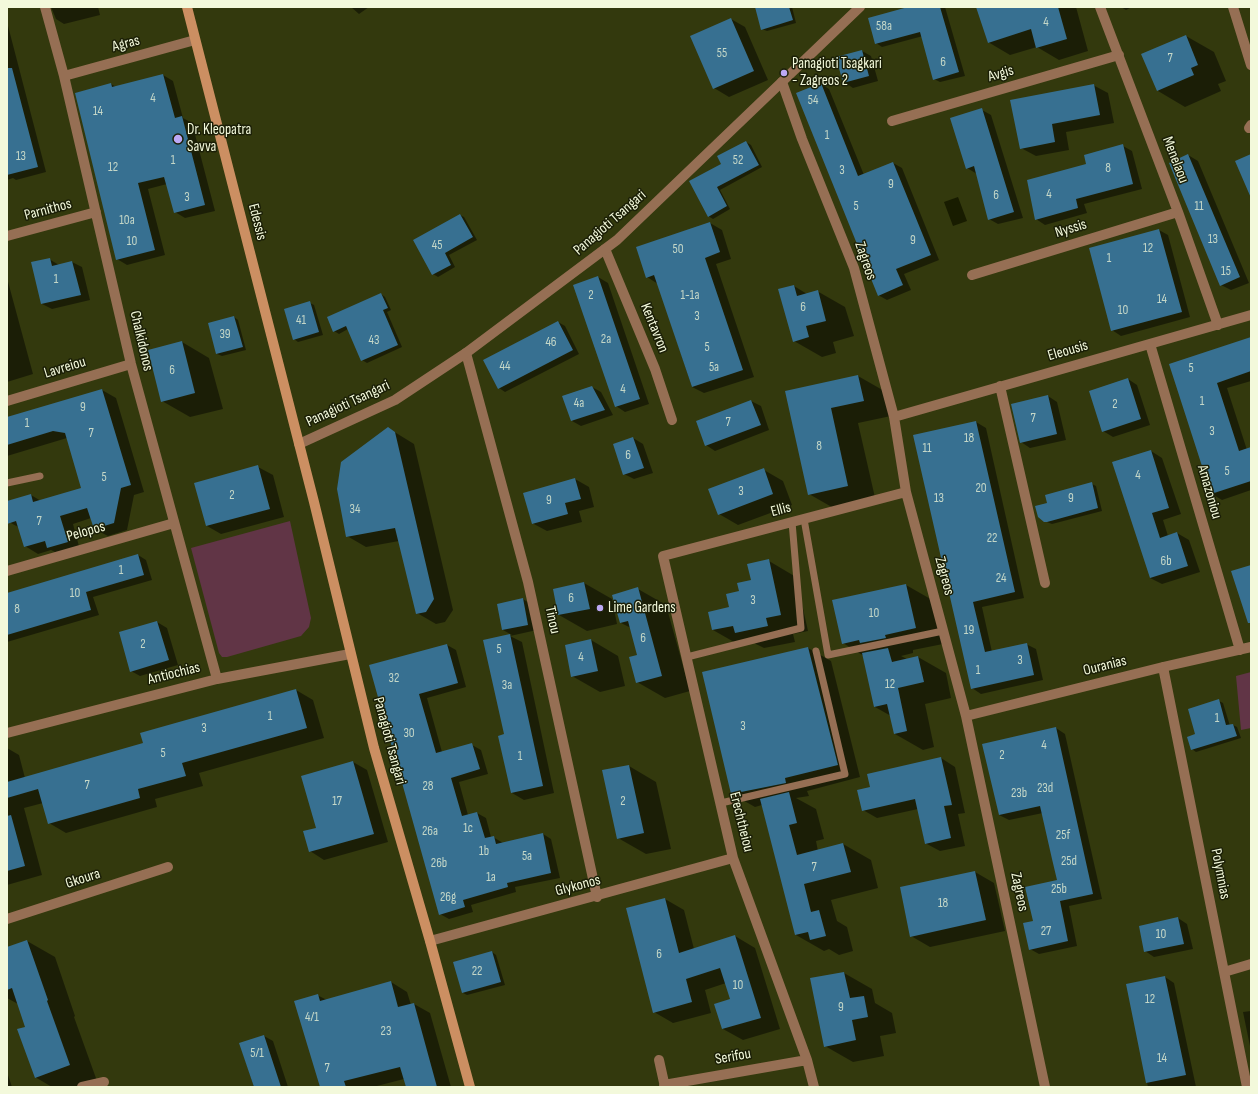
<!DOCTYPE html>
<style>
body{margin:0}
#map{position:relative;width:1258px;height:1094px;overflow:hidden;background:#33390d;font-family:"Sofia Sans Condensed",sans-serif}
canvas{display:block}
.frame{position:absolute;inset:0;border:8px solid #f3f9db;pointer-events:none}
</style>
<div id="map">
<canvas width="1258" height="1094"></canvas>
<div class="frame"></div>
</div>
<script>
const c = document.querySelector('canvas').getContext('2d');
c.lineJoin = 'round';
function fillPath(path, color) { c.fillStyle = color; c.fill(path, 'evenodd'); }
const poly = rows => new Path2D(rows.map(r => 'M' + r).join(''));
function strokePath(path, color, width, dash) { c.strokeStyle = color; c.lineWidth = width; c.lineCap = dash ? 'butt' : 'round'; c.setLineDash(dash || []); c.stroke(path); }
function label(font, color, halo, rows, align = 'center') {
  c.font = font + ' "Sofia Sans Condensed",sans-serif'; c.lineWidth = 3; c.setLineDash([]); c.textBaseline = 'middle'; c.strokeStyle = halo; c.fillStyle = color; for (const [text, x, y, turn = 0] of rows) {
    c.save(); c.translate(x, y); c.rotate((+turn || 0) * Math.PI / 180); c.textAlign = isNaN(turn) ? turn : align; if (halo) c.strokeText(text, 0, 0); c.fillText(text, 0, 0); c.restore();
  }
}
fillPath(poly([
 [290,521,311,618,309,627,301,636,227,657,222,657,219,653,191,548],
 [1251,672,1251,728,1241,730,1236,676]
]), '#613546');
fillPath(poly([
 [958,197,967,221,953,226,944,202]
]), '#181c00');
fillPath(poly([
 [51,7,98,7,100,15,64,24,56,19],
 [351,7,369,7,359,14],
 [756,7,792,7,796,23,767,31,762,29],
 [914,7,945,7,965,76,940,82,934,79,923,36,882,47,876,43],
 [977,7,1076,7,1088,51,1059,60,1037,47,1010,55,988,42],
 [1121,7,1132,7,1126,10],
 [731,19,745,27,768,80,729,97,714,88],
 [7,22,46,172,16,180,13,178,7,180],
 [1186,36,1214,52,1226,81,1218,84,1221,91,1185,107,1158,91],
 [862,51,871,56,878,81,853,88,844,82],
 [163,75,173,81,183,118,192,123,215,211,185,218,175,212,167,184,148,189,165,255,127,265,117,259,76,93,111,84,116,87],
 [821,84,829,89,864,175,893,163,902,168,939,260,904,274,911,290,887,300,878,295],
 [1093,85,1108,93,1114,123,1066,132,1069,150,1036,156,1021,148],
 [982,110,991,115,1023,218,998,224,989,219,977,174,967,168],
 [746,142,751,145,762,167,720,190,730,209,713,219,708,216,723,164],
 [1123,146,1132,151,1142,189,1084,204,1087,213,1045,225,1036,219,1087,165],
 [1188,155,1198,161,1249,283,1231,290,1221,285],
 [460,215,464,217,477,240,449,255,455,267,438,277,433,274,414,240],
 [710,223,722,230,731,259,716,264,754,377,704,393,692,387,658,284,647,277],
 [1159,230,1168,235,1190,317,1121,336,1112,330],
 [49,259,59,265,72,262,82,267,90,300,52,309,42,304,33,263],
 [598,277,608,283,649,404,625,412,616,406],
 [7,278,33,374,7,382],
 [794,286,807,294,817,291,845,307,854,336,833,342,836,353,822,357,794,341],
 [381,294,385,297,391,310,387,312,402,347,367,363,362,360,348,329,339,334,334,331],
 [310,303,314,305,323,335,298,342,294,339],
 [234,317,238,320,246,350,222,356,217,354],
 [558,322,565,326,579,354,505,392,499,388],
 [1251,338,1251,381,1227,388,1247,450,1251,448,1251,490,1222,500,1212,494,1170,365],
 [182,342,209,358,223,409,190,417,162,401],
 [858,376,886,392,891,416,858,423,876,502,837,510,809,494,786,392],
 [1128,379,1137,385,1150,425,1113,437,1103,431],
 [592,387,601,392,613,415,581,426,572,421],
 [102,390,116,398,144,492,134,495,127,530,108,536,94,529,91,518,73,524,80,550,61,555,51,550,38,554,25,546,20,528,9,522,7,514,7,502,31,495,41,501,83,489,67,438,7,456,7,418],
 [1048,396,1057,402,1066,440,1030,448,1021,442],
 [751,401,761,406,769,430,715,451,706,445],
 [976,422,986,428,1024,598,982,607,992,652,1026,644,1036,649,1043,680,981,694,972,688,914,436],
 [388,428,414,444,453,610,445,622,436,624,417,613,399,541,366,547,347,536],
 [633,438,643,444,653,473,634,479,624,474],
 [1151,451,1162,458,1181,514,1163,520,1168,536,1177,533,1189,540,1200,572,1162,584,1150,578],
 [258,467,273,475,284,517,221,534,207,526],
 [764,470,783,481,792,505,738,525,719,514],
 [575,479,589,487,594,507,579,511,582,522,547,531,532,523],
 [1092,484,1096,486,1102,511,1052,524,1044,521,1048,503],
 [138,555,146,560,152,580,93,597,99,615,7,642,7,594],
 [769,561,796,577,808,631,793,634,795,642,764,648,754,643,741,646,713,630,741,592,752,581],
 [584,583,612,599,617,624,587,631,559,615],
 [906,585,934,601,943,644,913,650,913,653,901,656,907,659,918,657,946,673,951,698,925,704,934,747,923,750,895,734,891,716,875,707,864,656,843,643],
 [638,589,666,605,690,691,665,698,637,682,638,656,631,628,621,623],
 [523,599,532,605,537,630,510,636,522,642,554,793,524,800,512,793,505,735,484,641,512,635,503,630,498,605],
 [157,622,167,628,178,665,140,676,131,671],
 [591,640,618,656,625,686,600,692,572,676],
 [447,645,456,650,466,687,427,698,442,752,472,745,481,750,488,774,459,782,468,815,477,813,486,818,491,837,493,837,503,843,543,834,551,839,560,878,515,887,516,892,471,905,473,912,449,919,440,914,370,666],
 [808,648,831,661,860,777,807,791,809,796,796,798,816,809,824,839,816,841,818,851,843,844,871,860,878,888,831,900,837,921,847,927,853,951,839,955,829,949,824,951,796,935,762,805,755,807,732,794],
 [296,690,313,700,324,738,199,773,203,786,155,799,157,807,66,833,49,823,43,803,24,808,42,875,7,885,7,748,19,755,25,778,144,744],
 [1219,701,1223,703,1230,726,1233,725,1237,727,1241,738,1196,752,1192,749,1196,735],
 [1056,728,1065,734,1102,899,1069,906,1077,946,1039,954,1030,949,1034,922,1058,880,1043,813,1009,820,999,815],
 [941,758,955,767,965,813,958,814,965,846,940,851,925,843,918,809,877,818,863,810,871,788],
 [353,762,367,770,388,842,324,860,310,851,317,828],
 [629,766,656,782,671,849,646,854,618,838],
 [975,872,994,883,1005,931,930,947,911,936],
 [665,899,684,910,694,949,735,936,755,948,780,1029,743,1040,723,1029,715,1004,731,1000,726,983,705,990,711,1013,673,1023,654,1012],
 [1178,918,1187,924,1193,949,1154,957,1145,951],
 [27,941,55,957,75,1016,74,1017,97,1081,80,1087,52,1087,35,1077,26,1027,18,1004,7,998,7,948],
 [492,952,496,955,505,985,467,995,463,993],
 [844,973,872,989,875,1003,892,1013,896,1033,880,1036,884,1056,853,1062,825,1046,811,979],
 [1165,977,1174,983,1196,1087,1148,1087,1127,985],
 [391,982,407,992,411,1005,414,1004,430,1013,451,1087,407,1087,404,1079,373,1087,321,1087,317,995,327,1000],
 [1251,1011,1251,1051,1243,1012],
 [264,1036,273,1041,288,1087,254,1087,240,1044],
 [7,1072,12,1087,7,1087]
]), '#0007');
fillPath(poly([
 [755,7,789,7,793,20,761,30],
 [908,7,940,7,959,72,933,80,920,32,875,44,868,18],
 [976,7,1058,7,1067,39,1036,48,1031,29,988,43],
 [731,18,754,71,713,89,690,36],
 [1186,35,1198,65,1191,68,1194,75,1157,91,1141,54],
 [862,50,869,76,843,83,836,57],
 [7,68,12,68,38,167,7,175],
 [163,74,175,118,182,116,205,205,174,213,164,177,138,183,155,250,116,260,75,93,111,83,112,87],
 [821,83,858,176,893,162,931,255,896,269,903,285,878,296,796,93],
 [1094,84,1100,115,1052,124,1055,142,1020,149,1010,100],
 [982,108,1014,212,988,220,974,166,966,169,950,118],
 [746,141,759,165,717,187,727,206,708,217,689,181,721,164,717,156],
 [1123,144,1133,184,1076,199,1078,208,1035,220,1027,180,1086,164,1084,155],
 [1188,154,1240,277,1220,286,1169,163],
 [1251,154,1251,198,1235,161],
 [460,214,473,237,445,253,451,265,432,275,413,240],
 [710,222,720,252,705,258,743,370,692,387,654,275,646,278,636,247],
 [1159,229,1182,312,1111,331,1089,248],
 [50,258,52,266,72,261,81,295,41,304,31,262],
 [598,276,640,399,615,407,573,285],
 [794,285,797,296,818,290,826,321,806,326,809,337,793,342,778,289],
 [381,293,388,308,383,310,398,345,361,361,346,326,333,332,327,317],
 [310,301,319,332,293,340,284,309],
 [234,316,243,347,216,354,208,323],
 [558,321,573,350,498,389,483,360],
 [1251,337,1251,371,1217,383,1239,451,1251,447,1251,481,1211,494,1169,364],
 [182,341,195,393,161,402,148,350],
 [858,375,864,401,831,408,848,486,808,495,785,391],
 [1128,378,1141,419,1102,432,1089,391],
 [592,386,605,410,571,421,562,396],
 [102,389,131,485,121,488,114,523,94,529,87,508,60,516,68,542,47,548,45,541,24,547,16,521,7,524,7,501,31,494,33,502,81,488,65,433,53,431,7,445,7,417],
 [1048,395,1057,434,1020,443,1011,404],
 [751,400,761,425,705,446,696,421],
 [976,421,1015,592,973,602,985,652,1027,643,1034,675,971,689,913,435],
 [388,427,395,432,434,599,426,612,416,614,395,528,346,537,337,489,341,462],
 [633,437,644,468,623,475,613,444],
 [1151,450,1169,508,1152,513,1160,538,1177,532,1188,566,1150,578,1112,462],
 [258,465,270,509,206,526,194,483],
 [764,468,773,494,718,515,708,489],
 [575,478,581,499,565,503,568,514,532,524,523,493],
 [1092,482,1098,508,1047,522,1044,522,1038,517,1035,506,1047,503,1045,495],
 [138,554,144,575,86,592,91,610,7,635,7,593],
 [769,559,781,615,766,618,768,626,735,633,733,626,712,630,708,612,729,607,726,594,739,591,737,583,751,580,747,564],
 [1251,565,1251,623,1248,623,1231,571],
 [584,582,590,609,558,615,553,589],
 [906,584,916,628,885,635,886,638,860,643,859,640,842,644,832,600],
 [638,587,662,676,636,683,629,657,637,655,628,621,620,623,612,595],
 [523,598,528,625,502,630,497,604],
 [157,621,169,660,130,672,119,632],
 [510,634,543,786,511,793,498,736,504,734,483,640],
 [591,639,598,671,571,677,565,645],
 [447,644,458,683,419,694,436,753,472,743,480,769,451,778,462,816,477,812,485,838,494,836,496,844,543,833,551,873,507,883,508,887,463,900,465,907,439,915,369,665],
 [808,647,838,765,785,778,786,783,731,794,702,672],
 [888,648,892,662,918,656,924,682,898,688,907,731,894,734,887,704,874,707,862,653],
 [296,689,307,728,182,763,186,776,138,789,140,798,48,824,38,789,7,798,7,782,143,743,140,733],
 [1219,699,1226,725,1233,724,1237,736,1191,750,1187,737,1195,734,1188,709],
 [1056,727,1093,894,1060,901,1068,941,1029,950,1023,923,1033,921,1025,887,1057,880,1052,859,1040,806,999,815,982,744],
 [941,757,952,805,944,806,951,838,925,844,915,799,862,811,857,790,870,787,867,774],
 [353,761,374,834,309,852,303,831,316,828,301,776],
 [629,765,644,833,617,839,602,770],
 [789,792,797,823,789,825,797,855,843,843,851,872,804,884,811,912,819,910,826,936,810,940,808,932,795,935,760,799],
 [11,815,25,866,7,871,7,816],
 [975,871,986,920,910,937,900,887],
 [665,898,679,953,735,935,761,1018,722,1029,714,1004,730,999,720,968,686,979,692,1002,653,1013,626,908],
 [1178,917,1184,944,1144,952,1139,926],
 [27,940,48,1000,47,1001,70,1065,35,1078,17,1029,25,1027,12,988,7,990,7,947],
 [492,951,501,982,462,993,453,962],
 [844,972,850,998,864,996,868,1017,852,1020,856,1040,824,1047,810,978],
 [1165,976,1186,1075,1146,1083,1126,984],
 [391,981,398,1007,414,1003,437,1087,406,1087,400,1067,344,1081,346,1087,320,1087,294,1001,318,994,320,1001],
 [264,1035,281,1087,254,1087,239,1043]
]), '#377091');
strokePath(poly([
 [7,483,40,476],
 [804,519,828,655,943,631],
 [687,657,801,628,792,522],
 [721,803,845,774,816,651]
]), '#966f54', 7);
strokePath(poly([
 [45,7,64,76,131,364,217,679],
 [1100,7,1178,212,1218,325],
 [1233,7,1251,65],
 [64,76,195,40],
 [782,82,802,139,854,268,894,417,906,492,966,716,1045,1087],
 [892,121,1119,55],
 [1249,128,1251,125],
 [7,236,96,212],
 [605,249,655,369,672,420],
 [972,275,1178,212],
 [1150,344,1240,650],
 [466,353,528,582,597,897],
 [1000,386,1045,583],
 [7,401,131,364],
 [894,417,1251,315],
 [7,571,174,523],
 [1163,667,1247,1087],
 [966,716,1163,667,1251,647],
 [7,733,217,679,350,654],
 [7,919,168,867],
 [430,941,733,858],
 [1224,972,1251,964],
 [659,1060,665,1087],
 [664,1085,807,1060],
 [82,1087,104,1082],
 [814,1087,807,1060,733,858,663,556,906,492]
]), '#966f54', 10);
strokePath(poly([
 [299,444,395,400,466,353,617,240,860,7]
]), '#966f54', 10);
strokePath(poly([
 [187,7,314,502,374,748,430,941,470,1087]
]), '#cc8f62', 10);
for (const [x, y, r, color] of [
 [784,73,4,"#bda9f5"],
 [178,139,5,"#bda9f5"],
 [600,608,4,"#bda9f5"]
]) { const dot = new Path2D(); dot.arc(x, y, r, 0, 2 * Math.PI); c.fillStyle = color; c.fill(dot); strokePath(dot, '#1b1f07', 1.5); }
label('13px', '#c4d7c8', null, [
 ["4",1046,23],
 ["58a",884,27],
 ["55",722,54],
 ["7",1170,59],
 ["6",943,63],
 ["4",153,99],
 ["54",813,101],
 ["14",98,112],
 ["1",827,136],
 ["13",21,157],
 ["1",173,161],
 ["52",738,161],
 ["12",113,168],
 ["8",1108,169],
 ["3",842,171],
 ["9",891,185],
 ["4",1049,195],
 ["6",996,196],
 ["3",187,198],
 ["5",856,207],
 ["11",1199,207],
 ["10a",127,221],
 ["13",1213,240],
 ["9",913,241],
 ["10",132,242],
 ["45",437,246],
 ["12",1148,249],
 ["50",678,250],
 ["1",1109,259],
 ["15",1226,272],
 ["1",56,280],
 ["2",591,296],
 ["1-1a",690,296],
 ["14",1162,300],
 ["6",803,308],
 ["10",1123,311],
 ["3",697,317],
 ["41",301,321],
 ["39",225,335],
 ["2a",606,340],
 ["43",374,341],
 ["46",551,343],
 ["5",707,348],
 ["44",505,367],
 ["5a",714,368],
 ["5",1191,369],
 ["6",172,371],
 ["4",623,390],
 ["1",1202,402],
 ["4a",579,404],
 ["2",1115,405],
 ["9",83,408],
 ["7",1033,419],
 ["7",728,423],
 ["1",27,424],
 ["3",1212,432],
 ["7",91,434],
 ["18",969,439],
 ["8",819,447],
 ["11",927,449],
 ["6",628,456],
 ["5",1227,472],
 ["4",1138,476],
 ["5",104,478],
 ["20",981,489],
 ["3",741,492],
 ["2",232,496],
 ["13",939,499],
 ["9",1071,499],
 ["9",549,501],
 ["34",355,510],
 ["7",39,522],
 ["22",992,539],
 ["6b",1166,562],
 ["1",121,571],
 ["24",1001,579],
 ["10",75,594],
 ["6",571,599],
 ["3",753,601],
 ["8",17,610],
 ["10",874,614],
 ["19",969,631],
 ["6",643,639],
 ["2",143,645],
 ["5",499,650],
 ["4",581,658],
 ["3",1020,661],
 ["1",978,671],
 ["32",394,679],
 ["12",890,685],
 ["3a",507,686],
 ["1",270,717],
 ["1",1217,719],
 ["3",743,727],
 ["3",204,729],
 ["30",409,734],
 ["4",1044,746],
 ["5",163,754],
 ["2",1002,756],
 ["1",520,757],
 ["7",87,786],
 ["28",428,787],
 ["23d",1045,789],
 ["23b",1019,794],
 ["17",337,802],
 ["2",623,802],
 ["1c",468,829],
 ["26a",430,832],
 ["25f",1063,836],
 ["1b",484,852],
 ["5a",527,857],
 ["25d",1069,862],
 ["26b",439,864],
 ["7",814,868],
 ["1a",491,878],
 ["25b",1059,890],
 ["26g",448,898],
 ["18",943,904],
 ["27",1046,932],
 ["10",1161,935],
 ["6",659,955],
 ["22",477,972],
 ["10",738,986],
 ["12",1150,1000],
 ["9",841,1008],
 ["4/1",312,1018],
 ["23",386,1032],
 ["5/1",257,1054],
 ["14",1162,1059],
 ["7",327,1069]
]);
label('15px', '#f3f9db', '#1b1f07', [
 ["Agras",126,44,-15],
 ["Avgis",1001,74,-16],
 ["Menelaou",1175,160,69],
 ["Parnithos",48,210,-15],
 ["Edessis",257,222,76],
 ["Panagioti Tsangari",610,223,-41],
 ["Nyssis",1071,229,-17],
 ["Zagreos",865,261,71],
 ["Kentavron",654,328,68],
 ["Chalkidonos",141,341,77],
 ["Eleousis",1068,351,-16],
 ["Lavreiou",65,368,-17],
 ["Panagioti Tsangari",348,404,-25],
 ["Amazoniou",1209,492,74],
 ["Ellis",781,510,-15],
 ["Pelopos",86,532,-16],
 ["Zagreos",944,576,75],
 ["Tinou",552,620,78],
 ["Ouranias",1105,666,-14],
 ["Antiochias",174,674,-14],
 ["Panagioti Tsangari",389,741,75],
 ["Erechtheiou",741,822,76],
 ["Polymnias",1220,874,79],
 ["Gkoura",83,879,-18],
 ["Glykonos",578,886,-15],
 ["Zagreos",1019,892,78],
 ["Serifou",733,1057,-10]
]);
label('15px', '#f3f9db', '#1b1f07', [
 ["Panagioti Tsagkari",792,64],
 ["- Zagreos 2",792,81],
 ["Dr. Kleopatra",187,130],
 ["Savva",187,147],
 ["Lime Gardens",608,608]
], 'left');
</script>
